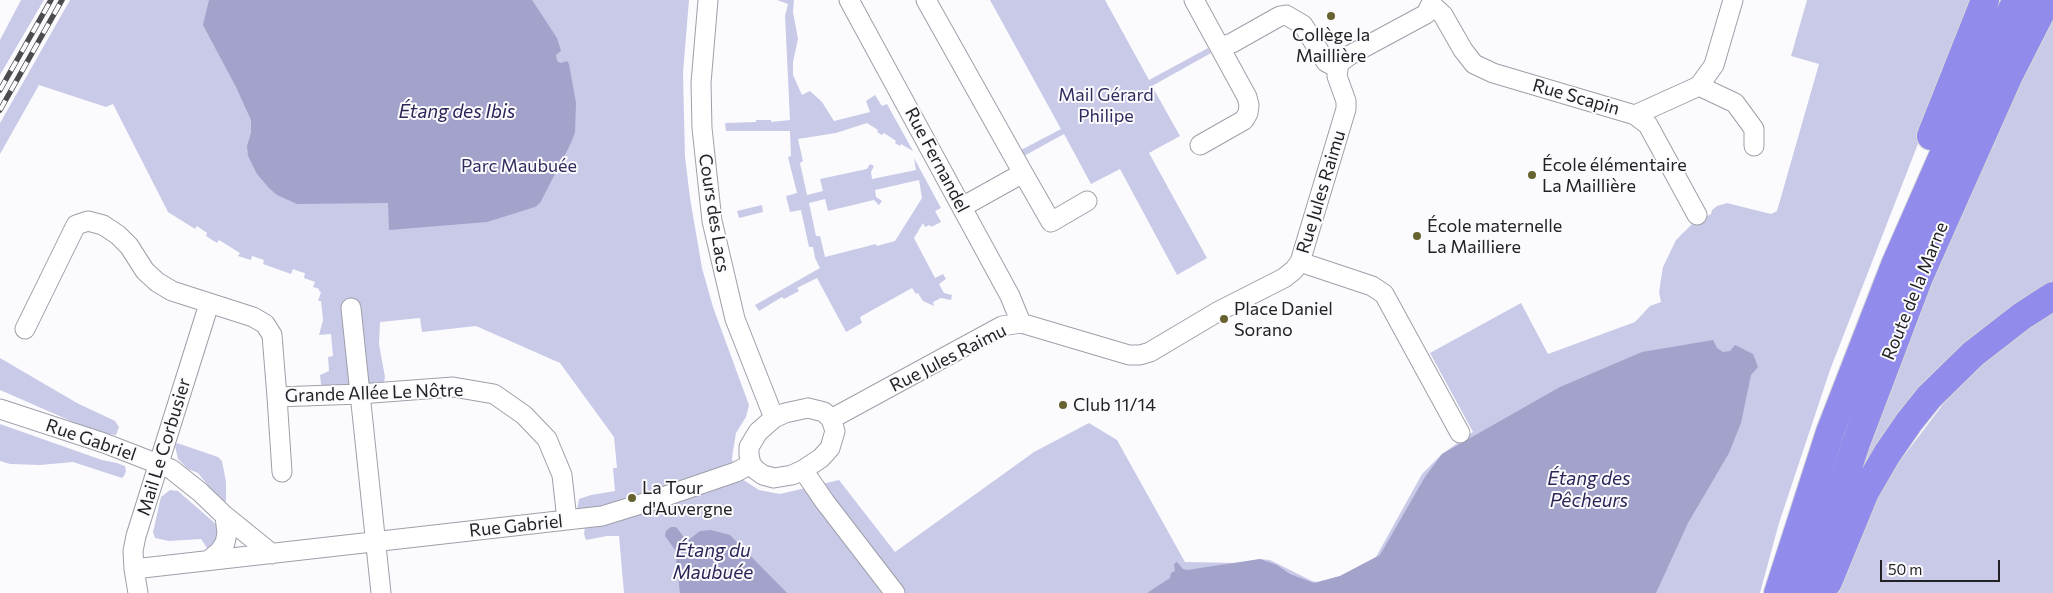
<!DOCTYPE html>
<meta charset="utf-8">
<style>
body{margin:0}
#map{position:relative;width:2053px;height:593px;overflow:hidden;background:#fbfbfe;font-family:Commissioner,sans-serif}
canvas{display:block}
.scale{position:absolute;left:1880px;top:560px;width:120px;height:22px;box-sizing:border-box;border:2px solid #222226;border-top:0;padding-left:6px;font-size:15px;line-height:18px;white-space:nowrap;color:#222226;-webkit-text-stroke:4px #fbfbfe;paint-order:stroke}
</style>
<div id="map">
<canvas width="2053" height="593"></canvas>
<div class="scale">50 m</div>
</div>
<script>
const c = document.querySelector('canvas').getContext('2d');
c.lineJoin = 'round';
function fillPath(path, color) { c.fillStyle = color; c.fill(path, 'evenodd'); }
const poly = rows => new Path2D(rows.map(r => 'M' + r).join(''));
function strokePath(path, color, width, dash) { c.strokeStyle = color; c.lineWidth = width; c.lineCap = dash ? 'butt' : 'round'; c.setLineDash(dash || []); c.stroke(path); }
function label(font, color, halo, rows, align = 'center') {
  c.font = font + ' Commissioner,sans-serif'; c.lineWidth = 4; c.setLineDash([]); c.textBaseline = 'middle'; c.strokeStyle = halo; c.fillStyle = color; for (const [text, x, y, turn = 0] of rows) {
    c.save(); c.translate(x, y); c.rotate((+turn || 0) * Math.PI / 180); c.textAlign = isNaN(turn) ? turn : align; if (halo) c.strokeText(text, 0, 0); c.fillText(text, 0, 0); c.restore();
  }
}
fillPath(poly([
 [21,0,44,0,0,75,0,40],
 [70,0,689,0,683,73,685,157,690,198,702,268,713,307,749,405,746,417,736,433,733,451,732,459,736,472,742,479,759,490,780,494,839,480,895,552,1034,452,1089,423,1117,440,1185,562,1239,563,1260,559,1270,560,1312,581,1318,582,1340,576,1376,557,1422,474,1442,454,1473,432,1430,353,1521,303,1548,354,1635,322,1650,306,1661,302,1659,292,1663,267,1676,240,1692,224,1711,214,1712,210,1717,206,1727,203,1771,214,1777,211,1819,64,1791,56,1807,0,1974,0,1830,370,1779,523,1760,593,624,593,619,536,607,536,586,540,584,534,585,527,577,510,579,499,591,495,615,491,613,468,617,468,614,437,560,363,476,326,422,332,420,318,380,322,379,344,385,377,384,382,382,384,326,389,321,384,320,375,329,371,328,357,333,356,331,334,319,335,323,320,321,301,318,301,321,292,319,291,319,289,313,287,315,282,304,278,305,273,301,272,293,269,291,274,263,264,264,260,252,256,251,260,241,257,238,256,240,253,219,240,217,243,206,236,207,233,197,226,195,229,168,212,113,104,106,107,39,85,0,154,0,123],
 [777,0,794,0,793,12,798,39,793,62,793,75,802,95,810,91,822,102,834,121,870,112,866,101,875,95,882,106,887,104,913,151,901,144,900,146,895,143,896,141,884,133,882,135,877,132,878,130,867,123,836,133,798,139,803,161,800,163,807,195,823,191,820,179,867,169,870,164,874,166,871,172,872,179,916,170,914,158,941,208,935,211,941,222,931,227,930,225,925,227,923,223,914,238,935,278,943,274,946,279,939,284,944,293,952,295,951,300,941,298,933,302,934,306,923,301,918,293,916,294,912,288,860,317,862,323,846,332,817,278,797,288,799,291,784,299,782,297,759,311,755,305,820,268,815,258,813,247,809,247,801,210,790,212,786,196,797,193,788,157,791,156,790,131,726,131,725,123,756,122,756,120,771,120,771,122,790,120,785,16,788,4],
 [919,180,922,198,895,241,877,246,876,244,825,257,820,236,816,236,809,203,825,199,828,211,874,200,879,205,882,201,876,197,875,190],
 [990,0,1105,0,1149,80,1208,48,1211,53,1152,86,1180,136,1149,153,1207,258,1177,275,1120,169,1091,184,1064,134,1024,156,1021,150,1061,129],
 [2053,18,2053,287,1853,494,1906,345,1948,243,1999,127],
 [762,205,763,212,739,218,737,211],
 [2053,310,2053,593,1837,593,1853,549,1878,496,1900,461,1944,403,1979,366],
 [0,358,77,403,115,421,119,427,116,435,96,432,0,390],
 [0,424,102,460,117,463,125,466,126,471,124,476,122,478,73,462,40,465,10,464,0,461],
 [177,443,218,457,222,461,226,482,226,501,222,503,198,473,188,469,178,459,175,446],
 [170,490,178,491,217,525,219,533,211,551,207,548,201,539,169,541,155,538,153,532,161,497]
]), '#c9cae8');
fillPath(poly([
 [209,0,532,0,557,38,561,51,556,55,557,61,561,63,567,61,569,64,576,103,575,132,571,143,540,203,535,207,487,222,389,230,388,203,297,204,277,195,269,188,257,174,248,156,247,146,251,133,251,120,236,87,203,25],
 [1713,340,1717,348,1723,352,1730,351,1735,345,1753,354,1758,367,1751,375,1741,423,1729,453,1688,523,1656,593,1147,593,1170,578,1171,573,1175,571,1174,564,1177,562,1183,569,1187,570,1260,559,1277,565,1290,574,1314,583,1340,576,1380,555,1425,477,1442,454,1560,387,1642,352],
 [671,527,676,527,687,541,700,531,711,530,730,535,787,593,680,593,675,550,665,536,666,531]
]), '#a2a2cb');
const street = poly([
 [708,0,701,83,702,128,712,221,735,319,774,418],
 [849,0,1010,296,1021,323],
 [926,0,1023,173,962,207],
 [1194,0,1247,97,1249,105,1248,113,1244,120,1200,145],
 [1431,4,1443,15,1463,50,1474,64,1493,73,1635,115,1648,125,1697,215],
 [1220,47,1232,43,1280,16,1286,15,1303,25,1326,62,1337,68],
 [1699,86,1735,103,1754,129,1754,146],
 [1635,115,1699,86,1714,65,1733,0],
 [1023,173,1051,222,1087,201],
 [1300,262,1372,286,1384,294,1460,433],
 [351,308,381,593],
 [25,329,76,225,88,221,103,225,118,235,129,246,145,271,157,282,172,291,253,317,265,324,272,335,277,397,359,394,453,387,494,394,524,415,547,439,562,475,567,520],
 [277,397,282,472],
 [808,408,824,412,831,419,835,431,830,448,821,458,803,470,792,475,774,478,763,475,756,470,751,464,749,455,749,447,758,432,774,418,785,413,808,408],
 [0,409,104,443,171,469,200,492,225,516,272,554],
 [831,419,1002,326,1021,323,1129,355,1140,355,1150,352,1219,311,1284,278,1294,270,1300,262,1346,109,1346,101,1337,76,1339,63,1350,55,1426,14,1431,4],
 [803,470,825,502,895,593],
 [209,560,219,552,225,543,227,533,225,516],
 [134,569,602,516,657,499,736,472,751,464],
 [138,593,134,569,133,551,136,536,209,304]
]);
const highway = poly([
 [1931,136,1985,0],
 [1828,582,1865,492,1887,454,1909,422,1929,397,1973,354,2022,316,2053,296],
 [1778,593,1830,432,1895,265,1981,69,2017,0],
 [1807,593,1856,443,1919,277,2008,77,2047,0]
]);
strokePath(street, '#9e9fa9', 21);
strokePath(highway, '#d7d7d8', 30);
strokePath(street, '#fff', 19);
strokePath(highway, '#918bec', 28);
const rail = poly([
 [0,90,51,0],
 [0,110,62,0]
]);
strokePath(rail, '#4c4c50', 5.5);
strokePath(rail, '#fbfbfe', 4, [11]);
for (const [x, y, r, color] of [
 [1331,16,5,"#676330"],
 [1532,175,5,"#676330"],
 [1417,236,5,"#676330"],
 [1224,319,5,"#676330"],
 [1063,405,5,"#676330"],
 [632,498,5,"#676330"]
]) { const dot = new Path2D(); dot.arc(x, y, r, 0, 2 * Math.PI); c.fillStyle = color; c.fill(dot); strokePath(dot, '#fbfbfe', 2); }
label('18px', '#222226', '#fbfbfe', [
 ["Collège la",1331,35,"center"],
 ["Maillière",1331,56,"center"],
 ["École élémentaire",1542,165],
 ["La Maillière",1542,186],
 ["École maternelle",1427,226],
 ["La Mailliere",1427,247],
 ["Place Daniel",1234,309],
 ["Sorano",1234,330],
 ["Club 11/14",1073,405],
 ["La Tour",642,488],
 ["d'Auvergne",642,509]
], 'left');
label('18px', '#302b5f', '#fbfbfe', [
 ["Mail Gérard",1106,95],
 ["Philipe",1106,116],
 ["Parc Maubuée",519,166]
]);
label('18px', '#222226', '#fbfbfe', [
 ["Rue Scapin",1576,97,16],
 ["Rue Fernandel",937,160,62],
 ["Rue Jules Raimu",1321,192,-73],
 ["Cours des Lacs",714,213,81],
 ["Route de la Marne",1915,291,-68],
 ["Rue Jules Raimu",948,358,-27],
 ["Grande Allée Le Nôtre",374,393,-2],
 ["Rue Gabriel",91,440,19],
 ["Mail Le Corbusier",164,447,-73],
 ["Rue Gabriel",516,526,-6]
]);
label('italic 19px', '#2b2558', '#fbfbfe', [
 ["Étang des Ibis",457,112],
 ["Étang des",1589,479],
 ["Pêcheurs",1589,501],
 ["Étang du",713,551],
 ["Maubuée",713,573]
]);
</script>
